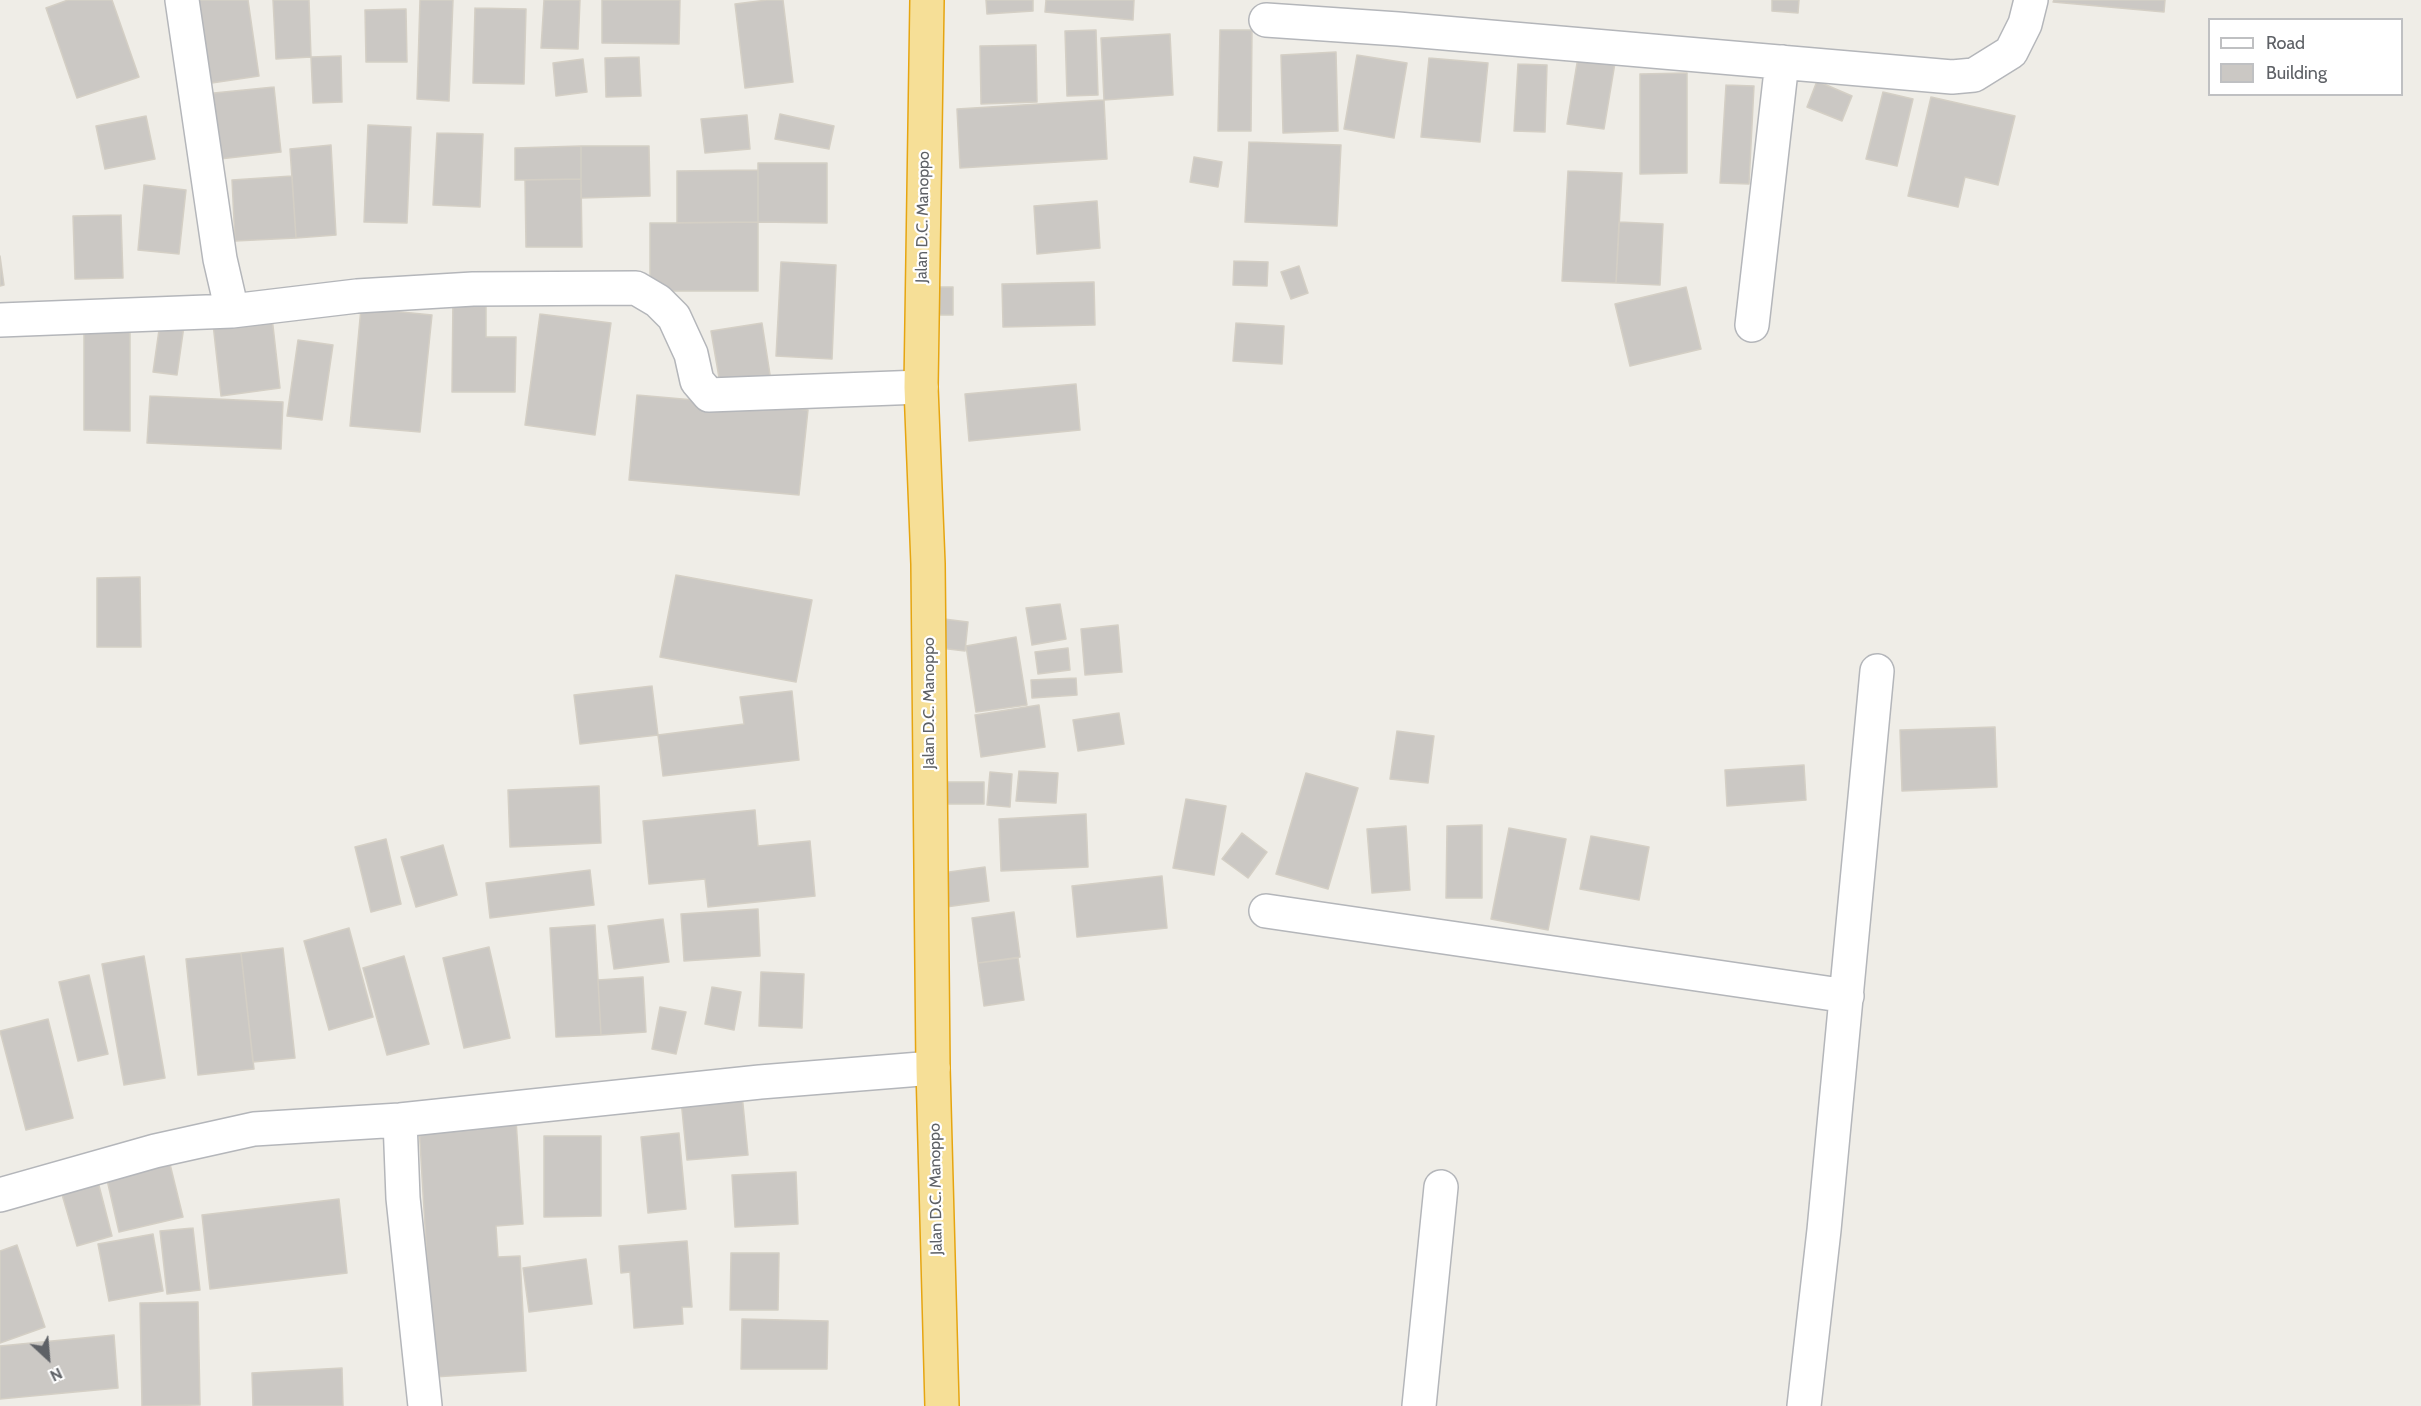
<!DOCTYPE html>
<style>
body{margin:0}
#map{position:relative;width:2421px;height:1406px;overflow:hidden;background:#efede7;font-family:Cabin,sans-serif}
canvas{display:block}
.legend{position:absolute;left:2208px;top:18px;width:195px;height:78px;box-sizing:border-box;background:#fff;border:2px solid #bfc0c2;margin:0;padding:8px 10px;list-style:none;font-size:18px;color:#5e6166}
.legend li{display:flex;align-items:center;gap:12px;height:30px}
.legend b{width:30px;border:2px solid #bfc0c2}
.north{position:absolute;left:18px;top:1328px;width:60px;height:60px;-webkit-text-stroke:4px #fff;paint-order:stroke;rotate:154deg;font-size:16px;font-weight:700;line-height:24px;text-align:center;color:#5e6166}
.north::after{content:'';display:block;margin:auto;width:21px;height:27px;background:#5e6166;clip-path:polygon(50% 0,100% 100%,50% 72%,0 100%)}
</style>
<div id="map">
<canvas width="2421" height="1406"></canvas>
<ul class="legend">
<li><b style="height:8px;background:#fff"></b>Road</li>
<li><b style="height:16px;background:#cbc8c4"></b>Building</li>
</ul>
<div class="north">N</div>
</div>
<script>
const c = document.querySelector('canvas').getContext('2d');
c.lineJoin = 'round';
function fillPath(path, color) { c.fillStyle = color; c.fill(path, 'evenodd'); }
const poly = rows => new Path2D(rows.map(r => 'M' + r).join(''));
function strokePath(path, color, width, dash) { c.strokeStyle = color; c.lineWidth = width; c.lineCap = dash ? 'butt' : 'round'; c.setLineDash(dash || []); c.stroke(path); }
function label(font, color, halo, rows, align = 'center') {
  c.font = font + ' Cabin,sans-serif'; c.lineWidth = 4.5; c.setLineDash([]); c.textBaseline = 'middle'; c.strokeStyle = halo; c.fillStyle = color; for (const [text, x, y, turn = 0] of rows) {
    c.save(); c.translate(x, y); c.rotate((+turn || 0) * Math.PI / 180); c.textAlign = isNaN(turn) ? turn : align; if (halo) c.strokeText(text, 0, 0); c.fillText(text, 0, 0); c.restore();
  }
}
const building = poly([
 [68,0,112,0,139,77,77,98,46,8,68,0],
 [193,0,248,0,259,76,205,84,193,0],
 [273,0,309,0,311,57,276,59,273,0],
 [420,0,453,0,449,101,417,99,420,0],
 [544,0,580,0,578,49,541,48,544,0],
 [602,0,680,0,679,44,602,43,602,0],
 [767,0,783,0,793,82,745,88,735,4,767,0],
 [986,0,1033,0,1033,11,987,14,986,0],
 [1046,0,1134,0,1133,20,1045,12,1046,0],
 [1772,0,1799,0,1798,13,1772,11,1772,0],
 [2054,0,2165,0,2164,12,2053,2,2054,0],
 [475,8,526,9,524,84,473,83,475,8],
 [406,9,407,62,366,62,365,10,406,9],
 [1096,30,1098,95,1067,96,1065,31,1096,30],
 [1220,30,1252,30,1251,131,1218,131,1220,30],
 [1170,34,1173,95,1104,100,1101,38,1170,34],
 [1036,45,1037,102,981,104,980,46,1036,45],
 [1336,52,1338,131,1283,133,1281,55,1336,52],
 [1357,55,1407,63,1394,138,1344,129,1357,55],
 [341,56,342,102,313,103,311,57,341,56],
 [639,57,641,96,606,97,605,58,639,57],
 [1578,57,1615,63,1604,129,1567,124,1578,57],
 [1429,58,1488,63,1480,142,1421,137,1429,58],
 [583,59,587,92,556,96,553,63,583,59],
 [1518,64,1547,65,1545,132,1514,131,1518,64],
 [1687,73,1687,173,1640,174,1640,74,1687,73],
 [1817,81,1852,96,1842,121,1807,107,1817,81],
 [1726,85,1754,86,1749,184,1720,183,1726,85],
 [274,87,281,152,211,160,204,94,274,87],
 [1883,92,1913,99,1897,166,1866,159,1883,92],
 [1931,97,2015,116,1998,185,1965,177,1958,207,1908,196,1931,97],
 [1104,100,1107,159,960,168,957,109,1104,100],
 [780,114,834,126,829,149,775,139,780,114],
 [747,115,750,149,705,153,701,119,747,115],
 [146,116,155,159,105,169,96,126,146,116],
 [368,125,411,127,407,223,364,222,368,125],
 [437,133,483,134,480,207,433,205,437,133],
 [1249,142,1341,145,1337,226,1245,222,1249,142],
 [331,145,336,235,296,238,290,149,331,145],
 [581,146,649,146,650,196,581,198,581,146],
 [581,146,581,179,515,180,515,148,581,146],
 [1194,157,1222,162,1218,187,1190,182,1194,157],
 [758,163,827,163,827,223,758,222,758,163],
 [758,170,758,222,677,223,677,171,758,170],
 [1568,171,1622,173,1616,283,1562,281,1568,171],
 [292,176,296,238,235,241,232,180,292,176],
 [581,179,582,247,526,247,525,180,581,179],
 [144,185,186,190,179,254,138,250,144,185],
 [1097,201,1100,248,1037,254,1034,206,1097,201],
 [121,215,123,278,75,279,73,216,121,215],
 [758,222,758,291,650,291,650,223,758,222],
 [1619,222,1663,224,1660,285,1616,283,1619,222],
 [0,256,4,285,0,286,0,256],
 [1234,261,1268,262,1267,286,1233,285,1234,261],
 [781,262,836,265,832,359,776,356,781,262],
 [1299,266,1308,293,1291,299,1281,272,1299,266],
 [1094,282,1095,325,1003,327,1002,284,1094,282],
 [929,287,953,287,953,315,930,315,929,287],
 [1686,287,1701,349,1630,366,1615,304,1686,287],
 [453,295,486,295,486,337,516,337,515,392,452,392,453,295],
 [361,308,432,315,420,432,350,426,361,308],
 [540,314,611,323,595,435,525,425,540,314],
 [161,316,185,319,177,375,153,372,161,316],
 [272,317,280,388,221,396,213,324,272,317],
 [762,323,771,381,721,389,711,331,762,323],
 [1236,323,1284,326,1282,364,1233,361,1236,323],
 [84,325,130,325,130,431,84,430,84,325],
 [298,340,333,345,322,420,287,416,298,340],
 [1076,384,1080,430,969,441,965,394,1076,384],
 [637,395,808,410,799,495,629,480,637,395],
 [150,396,283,402,281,449,147,443,150,396],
 [676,575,812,600,796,682,660,657,676,575],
 [140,577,141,647,97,647,97,578,140,577],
 [1060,604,1066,639,1032,645,1026,608,1060,604],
 [944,619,968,622,965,651,940,648,944,619],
 [1118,625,1122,672,1085,675,1081,629,1118,625],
 [1016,637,1027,705,976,712,966,646,1016,637],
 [1068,648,1070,670,1038,674,1035,652,1068,648],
 [1076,678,1077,695,1032,698,1031,680,1076,678],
 [652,686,658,735,580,744,574,695,652,686],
 [792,691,799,760,663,776,658,735,744,724,740,697,792,691],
 [1039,705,1045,747,981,757,975,715,1039,705],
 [1119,713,1124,744,1078,751,1073,720,1119,713],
 [1995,727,1997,787,1902,791,1900,730,1995,727],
 [1397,731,1434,736,1428,783,1390,779,1397,731],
 [1804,765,1806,800,1727,806,1725,770,1804,765],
 [1019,771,1058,773,1056,803,1016,801,1019,771],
 [990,772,1012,774,1010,807,987,805,990,772],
 [1306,773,1358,788,1328,889,1276,874,1306,773],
 [936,782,984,782,984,804,936,804,936,782],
 [599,786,601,843,510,847,508,790,599,786],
 [1186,799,1226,806,1214,875,1173,868,1186,799],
 [755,810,758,846,810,841,815,896,708,907,705,879,649,884,643,821,755,810],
 [1086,814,1088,867,1001,871,999,819,1086,814],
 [1482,825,1482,898,1446,898,1447,826,1482,825],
 [1406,826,1410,890,1372,893,1367,829,1406,826],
 [1509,828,1566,839,1548,930,1491,919,1509,828],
 [1242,833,1267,852,1248,878,1222,859,1242,833],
 [1591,836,1649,847,1639,900,1580,889,1591,836],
 [386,839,401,904,371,912,355,847,386,839],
 [443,845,457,895,416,907,401,857,443,845],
 [985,867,989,901,946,907,942,873,985,867],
 [590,870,594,905,490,918,486,883,590,870],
 [1162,876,1167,928,1077,937,1072,886,1162,876],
 [758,909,760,956,684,961,681,914,758,909],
 [1014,912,1020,957,978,963,972,918,1014,912],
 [663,919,669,962,614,969,608,926,663,919],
 [595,925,601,1035,556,1037,550,928,595,925],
 [349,928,373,1017,329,1030,304,941,349,928],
 [489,947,510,1038,464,1048,443,958,489,947],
 [283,948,295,1058,253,1062,241,953,283,948],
 [241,953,254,1069,198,1075,186,959,241,953],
 [144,956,165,1078,124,1085,102,964,144,956],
 [404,956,429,1044,387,1055,363,968,404,956],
 [1018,958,1024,1000,984,1006,978,963,1018,958],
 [761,972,804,974,802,1028,759,1026,761,972],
 [89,975,108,1054,78,1061,59,982,89,975],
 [643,977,646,1032,601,1035,598,980,643,977],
 [712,987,741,992,734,1030,705,1024,712,987],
 [660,1007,686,1012,676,1054,652,1049,660,1007],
 [48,1019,73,1118,26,1130,0,1031,48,1019],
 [742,1094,748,1155,687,1160,681,1100,742,1094],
 [516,1120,523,1224,496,1226,498,1257,520,1256,526,1371,434,1377,419,1126,516,1120],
 [679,1133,686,1209,648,1213,641,1137,679,1133],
 [544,1136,601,1136,601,1216,544,1217,544,1136],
 [168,1156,183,1217,119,1232,105,1171,168,1156],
 [796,1172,798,1224,735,1227,732,1175,796,1172],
 [96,1174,112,1236,77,1246,59,1184,96,1174],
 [339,1199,347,1273,210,1289,202,1215,339,1199],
 [193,1228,200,1290,167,1294,160,1231,193,1228],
 [153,1234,163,1291,109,1301,98,1244,153,1234],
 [687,1241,692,1307,682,1307,683,1324,634,1328,630,1272,621,1273,619,1246,687,1241],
 [17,1245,45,1327,0,1343,0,1251,17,1245],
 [731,1253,779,1253,778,1310,730,1310,731,1253],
 [586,1259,592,1304,529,1312,523,1268,586,1259],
 [198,1302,200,1405,142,1406,140,1303,198,1302],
 [742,1319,828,1321,827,1369,741,1369,742,1319],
 [114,1335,118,1388,0,1399,0,1346,114,1335],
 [342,1368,343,1406,253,1406,252,1373,342,1368]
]);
fillPath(building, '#cbc8c4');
strokePath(building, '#d4cfc5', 1.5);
const minor = poly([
 [182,0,220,259,232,311],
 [1266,20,1398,29,1952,77,1974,75,2011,52,2025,24,2031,0],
 [0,320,232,311,357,296,473,289,636,288,658,301,674,317,691,354,697,381,709,395,921,387],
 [1752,325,1782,62],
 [1266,911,1847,996],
 [400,1120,403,1198,425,1406],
 [0,1195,155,1151,254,1129,400,1120,760,1082,933,1068],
 [1419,1406,1441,1187],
 [1804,1406,1824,1230,1877,671]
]);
const highway = poly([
 [927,0,921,387,928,564,933,1068,942,1406]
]);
strokePath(minor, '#b4b6ba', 36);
strokePath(highway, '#e6a510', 36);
strokePath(minor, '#fff', 33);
strokePath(highway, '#f6df97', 33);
label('16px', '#5e6166', '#fff', [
 ["Jalan D.C. Manoppo",923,217,-89],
 ["Jalan D.C. Manoppo",929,703,-90],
 ["Jalan D.C. Manoppo",936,1189,-91]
]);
</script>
